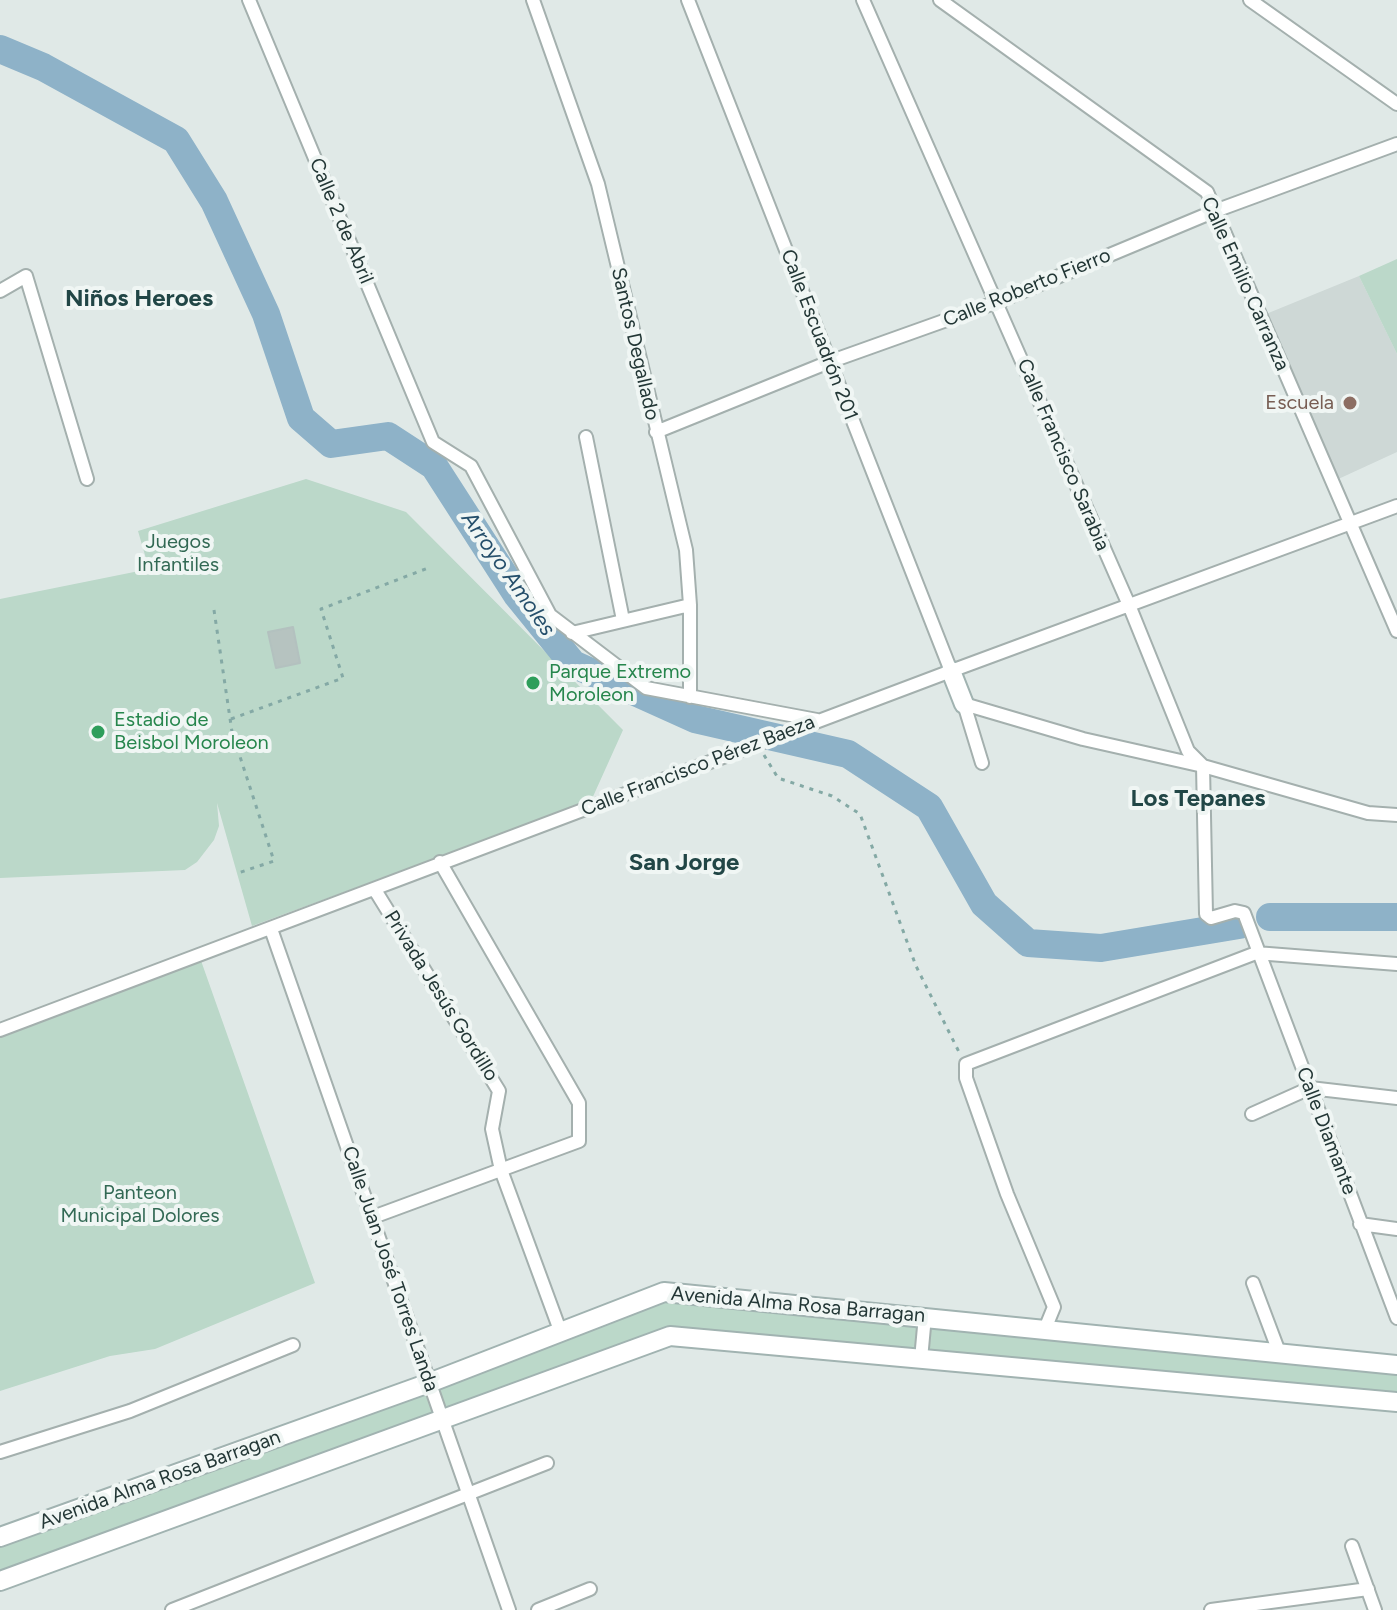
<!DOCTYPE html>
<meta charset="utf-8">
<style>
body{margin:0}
canvas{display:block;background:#e0e9e7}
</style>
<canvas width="1397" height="1610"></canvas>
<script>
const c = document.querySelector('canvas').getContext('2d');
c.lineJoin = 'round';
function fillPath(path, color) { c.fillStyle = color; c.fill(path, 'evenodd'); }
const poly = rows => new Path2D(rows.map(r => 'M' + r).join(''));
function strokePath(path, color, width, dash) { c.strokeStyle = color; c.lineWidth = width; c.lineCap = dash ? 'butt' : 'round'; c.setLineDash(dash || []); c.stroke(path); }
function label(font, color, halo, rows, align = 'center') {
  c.font = font + ' Figtree,sans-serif'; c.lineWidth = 8; c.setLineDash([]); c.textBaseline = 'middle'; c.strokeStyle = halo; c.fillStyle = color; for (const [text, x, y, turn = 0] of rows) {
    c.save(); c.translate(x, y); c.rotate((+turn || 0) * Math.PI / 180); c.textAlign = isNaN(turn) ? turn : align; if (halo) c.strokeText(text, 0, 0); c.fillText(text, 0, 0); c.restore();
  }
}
fillPath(poly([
 [1359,276,1397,354,1397,452,1334,481,1266,314]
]), '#ced8d6');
fillPath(poly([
 [1397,259,1397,354,1359,276],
 [306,479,406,512,623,730,591,801,252,926,217,803,219,826,214,840,197,862,185,870,0,878,0,599,149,569,138,531],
 [199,955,315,1283,155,1349,110,1356,0,1391,0,1030],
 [664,1294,1397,1361,1397,1402,670,1336,0,1581,0,1537]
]), '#bbd8c9');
strokePath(poly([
 [0,49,43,67,176,140,214,201,266,314,301,418,331,444,388,436,434,466,517,595,573,664,695,719,848,754,929,807,984,904,1028,943,1101,948,1239,925],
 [1270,917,1397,917]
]), '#8eb2c8', 28);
const building = poly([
 [293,627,300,663,276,668,268,632,293,627]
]);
fillPath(building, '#b6c3c0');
strokePath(building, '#b3c1bf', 2);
const street = poly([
 [249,0,433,442,471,466,550,615,646,688,817,720],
 [533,0,598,184,686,550,690,605,690,697],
 [688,0,951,671],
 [863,0,1129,605,1188,751,1203,766,1206,914,1211,918,1235,911,1244,913,1397,1318],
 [940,0,1207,192,1397,631],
 [1250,0,1397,104],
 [0,291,26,276,87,479],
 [656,432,829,362,997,302,1215,211,1397,144],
 [586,437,623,620],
 [572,633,690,605],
 [964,704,1083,739,1203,766,1368,813,1397,815],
 [964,704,982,763],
 [375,890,499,1091,492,1129,501,1170,561,1333],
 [271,929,509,1610],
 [0,1030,951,671,1397,506],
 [1252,1114,1310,1088,1397,1098],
 [373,1217,579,1141,579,1103,440,862],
 [1360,1224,1397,1229],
 [1253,1283,1279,1352],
 [1045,1329,1054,1307,1007,1194,966,1078,966,1064,1256,953,1397,964],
 [921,1359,925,1316],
 [0,1452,130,1411,293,1345],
 [1352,1546,1375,1610],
 [172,1610,547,1463],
 [538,1610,590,1589],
 [1211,1610,1368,1589]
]);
const secondary = poly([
 [951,671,964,704],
 [0,1537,429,1383,664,1292,1397,1365],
 [0,1581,670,1336,1397,1402]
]);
strokePath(street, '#a4b0ae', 16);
strokePath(secondary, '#a1b3b1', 22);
strokePath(poly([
 [214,610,232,732,274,861,238,873],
 [231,719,343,678,321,609,428,568],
 [764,755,778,778,832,796,860,814,916,966,960,1054]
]), '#84a9a5', 3, [4, 6]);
strokePath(street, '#fff', 12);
strokePath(secondary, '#fff', 18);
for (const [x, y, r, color] of [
 [1350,403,8,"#8d6e63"],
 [533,683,8,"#2e9e5b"],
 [98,732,8,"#2e9e5b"]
]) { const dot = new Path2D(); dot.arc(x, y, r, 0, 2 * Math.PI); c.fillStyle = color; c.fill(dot); strokePath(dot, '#f0f6f4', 3); }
label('20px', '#233736', '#f0f6f4', [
 ["Calle 2 de Abril",341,221,67],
 ["Calle Emilio Carranza",1245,284,66],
 ["Calle Roberto Fierro",1027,288,-22],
 ["Calle Escuadrón 201",819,335,69],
 ["Santos Degallado",635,344,77],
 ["Calle Francisco Sarabia",1063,455,67],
 ["Calle Francisco Pérez Baeza",698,766,-21],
 ["Privada Jesús Gordillo",441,996,58],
 ["Calle Diamante",1326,1131,69],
 ["Calle Juan José Torres Landa",390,1269,71],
 ["Avenida Alma Rosa Barragan",798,1305,5],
 ["Avenida Alma Rosa Barragan",160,1480,-20]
]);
label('20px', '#785e54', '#f0f6f4', [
 ["Escuela",1334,403]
], 'right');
label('20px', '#326954', '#f0f6f4', [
 ["Juegos",178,542],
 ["Infantiles",178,565],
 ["Panteon",140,1193],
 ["Municipal Dolores",140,1216]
]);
label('20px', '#27864d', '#f0f6f4', [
 ["Parque Extremo",549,672],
 ["Moroleon",549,695],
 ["Estadio de",114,720],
 ["Beisbol Moroleon",114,743]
], 'left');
label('italic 22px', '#254f6b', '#f0f6f4', [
 ["Arroyo Amoles",508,574,55]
]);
label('bold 24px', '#214646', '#f0f6f4', [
 ["Niños Heroes",139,299],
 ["Los Tepanes",1198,799],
 ["San Jorge",684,863]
]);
</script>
